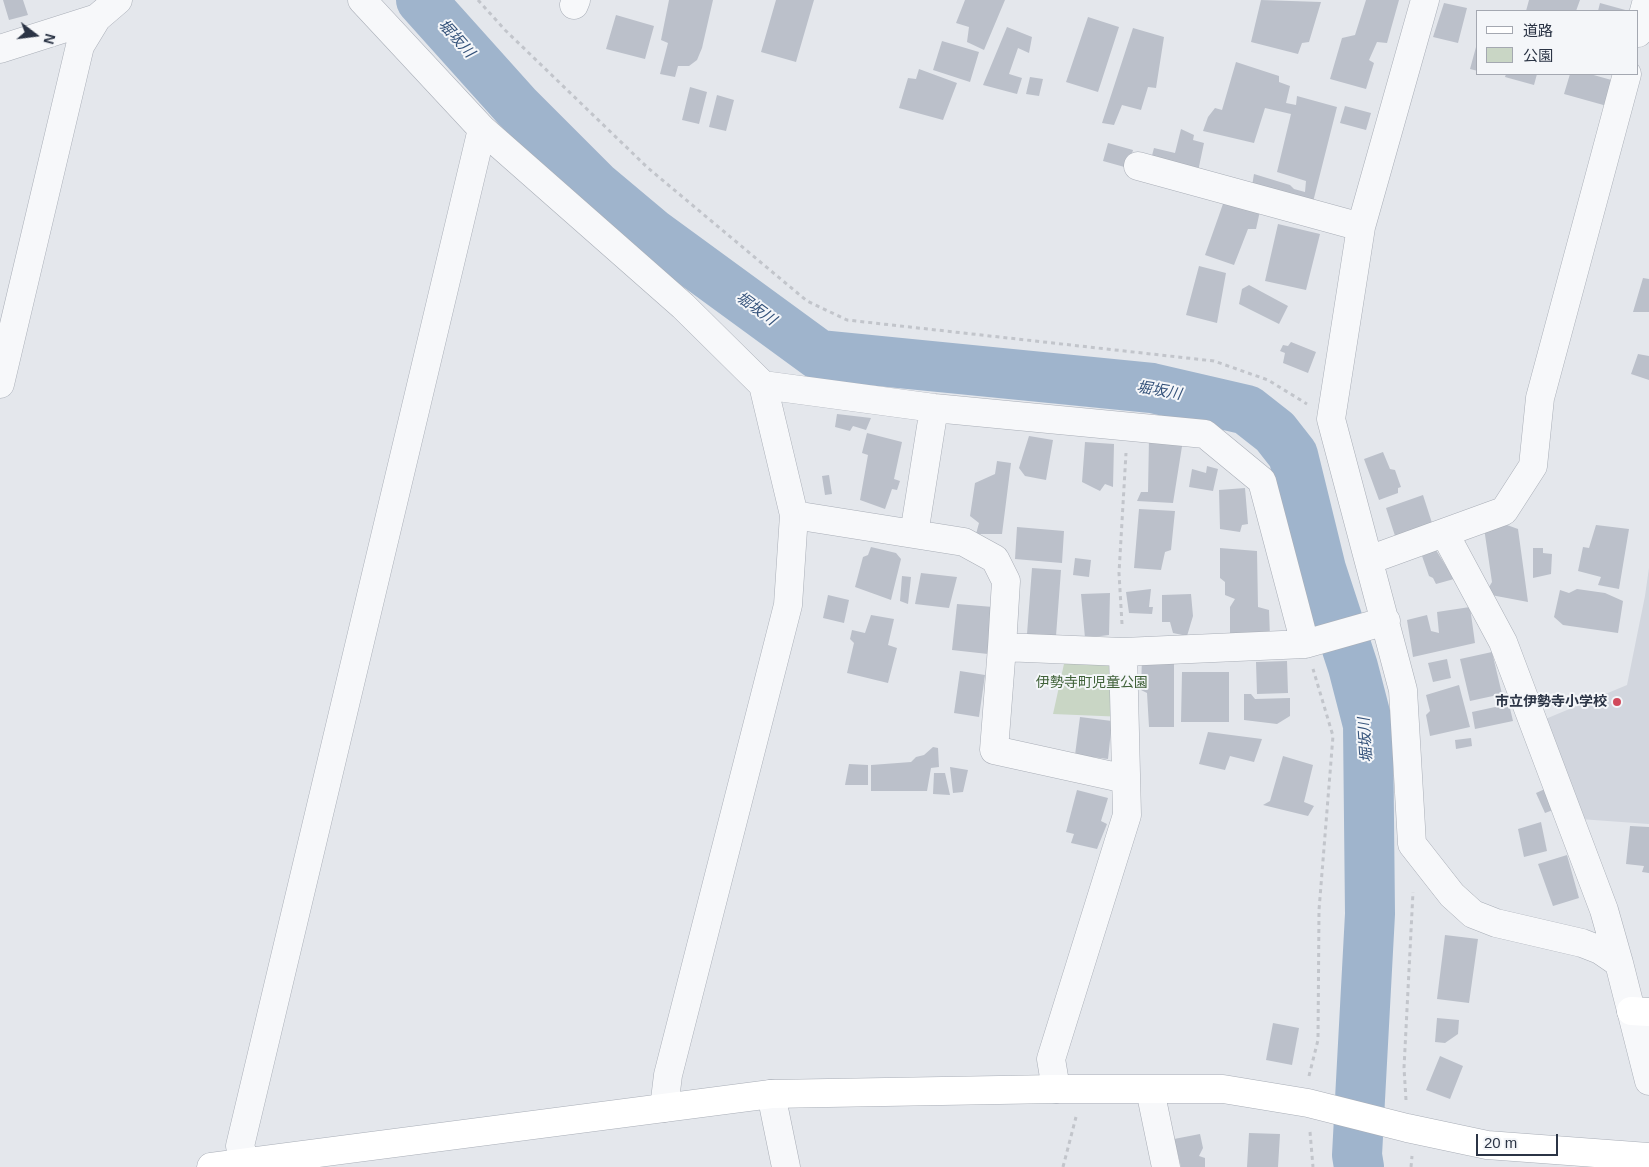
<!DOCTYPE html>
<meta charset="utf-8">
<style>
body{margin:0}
#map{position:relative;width:1649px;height:1167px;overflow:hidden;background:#e4e7ec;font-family:Helvetica,"Noto Sans JP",sans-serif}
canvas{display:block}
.legend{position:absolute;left:1476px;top:10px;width:162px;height:65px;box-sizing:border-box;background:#f4f6f9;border:1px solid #a4a8b1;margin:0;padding:6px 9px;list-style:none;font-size:15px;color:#2b3445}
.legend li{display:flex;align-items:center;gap:10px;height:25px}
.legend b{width:25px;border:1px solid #a4a8b1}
.north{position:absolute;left:10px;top:10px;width:50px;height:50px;-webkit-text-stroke:4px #f4f6f9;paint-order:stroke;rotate:105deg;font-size:14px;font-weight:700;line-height:20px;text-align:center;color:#2b3445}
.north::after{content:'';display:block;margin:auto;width:18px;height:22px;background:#2b3445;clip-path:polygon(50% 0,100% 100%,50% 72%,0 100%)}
.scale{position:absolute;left:1476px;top:1134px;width:82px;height:22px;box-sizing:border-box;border:2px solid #2b3445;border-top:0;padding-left:6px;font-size:15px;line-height:18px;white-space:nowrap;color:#2b3445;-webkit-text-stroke:4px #f4f6f9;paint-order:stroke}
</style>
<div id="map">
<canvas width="1649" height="1167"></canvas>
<ul class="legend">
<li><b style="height:6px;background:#fff"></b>道路</li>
<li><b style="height:14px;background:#c9d6c5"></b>公園</li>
</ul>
<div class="north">N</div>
<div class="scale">20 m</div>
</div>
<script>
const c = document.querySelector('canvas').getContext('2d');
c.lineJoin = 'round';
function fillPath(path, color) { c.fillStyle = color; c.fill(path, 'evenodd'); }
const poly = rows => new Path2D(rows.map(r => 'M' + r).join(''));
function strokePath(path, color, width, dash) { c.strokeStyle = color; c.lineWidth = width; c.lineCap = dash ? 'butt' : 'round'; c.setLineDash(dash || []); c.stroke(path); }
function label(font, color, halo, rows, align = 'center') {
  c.font = font + ' Helvetica,"Noto Sans JP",sans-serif'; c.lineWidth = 4; c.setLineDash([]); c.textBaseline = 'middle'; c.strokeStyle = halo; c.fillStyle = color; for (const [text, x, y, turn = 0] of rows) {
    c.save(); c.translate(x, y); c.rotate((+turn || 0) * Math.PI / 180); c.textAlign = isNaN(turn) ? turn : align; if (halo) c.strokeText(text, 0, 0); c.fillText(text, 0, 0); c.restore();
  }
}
fillPath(poly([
 [1649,568,1649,824,1580,819,1543,720,1627,685,1645,596]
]), '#d2d6de');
fillPath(poly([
 [1067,650,1123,652,1125,717,1053,714]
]), '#c9d6c5');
strokePath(poly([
 [421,0,517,107,596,186,652,233,819,355,1152,388,1247,410,1275,432,1293,455,1321,569,1353,667,1368,725,1370,914,1357,1155,1359,1167]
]), '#9fb4cc', 50);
fillPath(poly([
 [3,0,23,0,28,15,9,20],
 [669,0,713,0,702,48,697,60,689,66,678,66,675,77,660,74,668,43,661,40],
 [776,0,814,0,796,62,761,52],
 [965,0,1005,0,984,50,967,42,969,27,956,23],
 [1261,0,1321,2,1309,42,1302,43,1298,54,1251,42],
 [1366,0,1399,0,1387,43,1377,42,1369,60,1374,63,1366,89,1330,79,1342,38,1355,35],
 [1529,0,1580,0,1576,11,1526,11],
 [1444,3,1467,8,1458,43,1433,37],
 [1600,3,1629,11,1598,11],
 [616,15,654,26,645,59,606,49],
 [1088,17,1119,27,1098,92,1066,82],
 [1007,27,1032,37,1029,53,1018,48,1009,74,1022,78,1017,94,983,85],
 [1133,28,1164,37,1156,88,1148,87,1141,110,1122,105,1114,125,1102,123],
 [942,41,979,52,970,82,933,70],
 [1476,47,1478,47,1478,71,1470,69],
 [1236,62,1279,76,1279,82,1290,86,1286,103,1296,105,1297,96,1337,107,1313,202,1251,192,1254,174,1290,185,1294,189,1305,192,1306,181,1277,172,1291,114,1265,108,1254,143,1203,131,1208,117,1215,108,1222,110],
 [919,69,957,83,943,120,899,108,908,78,916,79],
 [1506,74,1537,74,1534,85,1505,77],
 [1570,74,1590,74,1615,81,1607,106,1564,94],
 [1030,77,1043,79,1039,96,1026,94],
 [690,87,707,92,699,124,682,120],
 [717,95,734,100,726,131,709,127],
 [1345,106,1371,113,1366,130,1340,123],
 [1181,129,1194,135,1193,140,1204,143,1197,176,1150,163,1154,148,1175,153],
 [1108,143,1133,150,1128,168,1103,161],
 [1224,201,1260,211,1256,229,1248,229,1234,265,1205,255],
 [1278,224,1320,234,1306,290,1265,281],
 [1199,266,1226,273,1217,323,1186,315],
 [1643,278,1649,279,1649,312,1633,312],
 [1249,285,1288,306,1279,324,1239,304,1242,289],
 [1291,342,1316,352,1308,373,1283,363,1285,353,1280,351,1283,345,1288,346],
 [1638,354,1649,356,1649,380,1631,374],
 [837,414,871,418,866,430,853,426,850,431,835,427],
 [867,433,902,442,894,479,900,481,897,490,892,489,885,509,860,500,868,455,862,453],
 [1029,436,1053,440,1046,480,1025,476,1019,468],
 [1149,438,1183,440,1173,503,1137,501,1141,492,1148,492],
 [1085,442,1114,444,1113,487,1105,484,1100,491,1082,482],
 [1383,452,1390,469,1395,470,1401,487,1398,488,1398,493,1379,500,1364,459],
 [997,461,1011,463,1002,534,976,534,979,523,970,516,975,483,995,474],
 [1207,466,1218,469,1213,491,1189,487,1192,469,1206,473],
 [829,475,832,494,825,495,822,476],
 [1245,488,1248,524,1242,525,1240,532,1220,529,1219,490],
 [1423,495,1433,526,1396,539,1386,508],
 [1139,509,1175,511,1171,550,1165,552,1161,570,1134,568],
 [1507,525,1518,529,1528,602,1491,595,1489,587,1492,582,1484,528],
 [1596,525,1629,529,1619,589,1598,585,1601,577,1578,571,1583,547,1589,548],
 [1017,527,1064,531,1062,563,1015,559],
 [871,547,896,553,901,559,891,600,855,587,863,557,868,555],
 [1220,548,1257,551,1258,607,1269,610,1270,637,1230,636,1230,607,1235,599,1225,595,1225,582,1220,578],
 [1533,548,1543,548,1543,553,1552,554,1551,574,1533,578],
 [1436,550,1454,579,1436,584,1433,578,1429,576,1422,556],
 [1075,558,1091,560,1089,577,1073,575],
 [1032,568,1061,570,1056,636,1027,634],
 [921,573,957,577,949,608,915,604],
 [902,576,911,577,908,604,900,601],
 [1151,589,1149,607,1153,607,1152,614,1129,613,1126,592],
 [1577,589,1605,593,1623,601,1618,633,1563,625,1554,617,1560,590,1569,593],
 [1110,593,1109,635,1085,638,1081,594],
 [1191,594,1193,616,1187,636,1173,633,1170,622,1162,622,1162,595],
 [828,595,849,600,844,623,823,618],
 [957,604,993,607,988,654,952,650],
 [1470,607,1475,643,1413,657,1407,620,1427,615,1431,631,1439,633,1437,612],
 [871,615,894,619,888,645,897,648,888,683,847,673,854,643,850,639,852,630,865,633],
 [1492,652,1502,694,1470,701,1460,659],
 [1142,657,1174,660,1174,727,1149,727,1147,693,1141,690],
 [1447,659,1451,678,1433,682,1428,663],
 [1287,661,1288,693,1257,694,1256,662],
 [960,671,985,675,979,717,954,713],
 [1182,672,1229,672,1229,722,1181,722],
 [1459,685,1470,727,1430,736,1426,715,1430,711,1426,695],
 [1244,694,1251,694,1255,699,1290,698,1290,716,1277,724,1244,720],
 [1509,704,1513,721,1475,729,1472,712],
 [1080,717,1112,721,1108,759,1075,755],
 [1208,732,1262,739,1254,762,1230,756,1225,770,1199,764],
 [1471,738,1472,746,1456,749,1455,740],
 [933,747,938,748,939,767,931,768,927,791,871,791,871,765,911,762,916,757,924,755],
 [1283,756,1313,765,1304,802,1314,806,1308,816,1263,805,1270,801],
 [849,764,868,765,868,785,845,785],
 [950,767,968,770,963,792,953,793],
 [934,773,945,773,950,795,933,794],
 [1545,789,1553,810,1545,813,1536,793],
 [1077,790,1108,798,1101,821,1107,824,1097,849,1071,843,1074,834,1066,832],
 [1541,822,1547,851,1524,857,1518,829],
 [1630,826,1649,827,1649,873,1642,872,1644,866,1626,864],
 [1567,855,1579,898,1553,906,1538,864],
 [1445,935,1478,939,1469,1003,1437,999],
 [1437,1018,1459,1020,1458,1034,1445,1043,1435,1042],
 [1273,1023,1299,1028,1292,1065,1266,1060],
 [1440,1056,1463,1066,1450,1099,1426,1090],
 [1249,1133,1280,1134,1278,1167,1247,1167],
 [1200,1134,1203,1148,1199,1156,1205,1158,1205,1167,1181,1167,1174,1139]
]), '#bbc0ca');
const street = poly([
 [362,0,482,129,683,306,763,385,794,515,788,605,668,1075,664,1108],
 [1425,0,1361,227,1331,419,1403,690,1412,844,1452,895,1473,914,1496,923,1582,943,1600,950,1619,963,1649,1081],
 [574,5,576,0],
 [1638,33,1647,0],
 [0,49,97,18],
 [1138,166,1361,227],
 [0,384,80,46,97,18,118,0],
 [763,385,934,408,1205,434,1262,481,1305,644],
 [794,515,964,542,995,559,1006,581,1002,647,1123,652,1305,644,1386,621],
 [914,534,934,408],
 [1445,534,1503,642,1604,910,1619,963],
 [1369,560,1504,511,1533,466,1540,398,1627,74],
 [1002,647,994,750,1126,779],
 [1056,1089,1051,1059,1127,815,1123,652],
 [1150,1090,1166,1167],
 [771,1094,786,1167],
 [246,1163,240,1146,482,129]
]);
const secondary = poly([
 [1631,1011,1649,1012],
 [211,1167,771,1094,1056,1089,1223,1089,1308,1103,1407,1128,1487,1145,1649,1157]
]);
strokePath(street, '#a9aeb7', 29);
strokePath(secondary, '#a9aeb7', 29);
strokePath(poly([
 [478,0,505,30,648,168,807,301,847,320,1214,361,1268,380,1307,404],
 [1122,624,1119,573,1126,453],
 [1309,1076,1318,1040,1319,910,1333,736,1313,669],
 [1406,1100,1404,1068,1413,892],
 [1310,1132,1313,1167],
 [1063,1167,1076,1117],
 [1411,1167,1412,1156]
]), '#c2c5cb', 3, [4, 4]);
strokePath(street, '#f7f8fa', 28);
strokePath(secondary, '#fff', 28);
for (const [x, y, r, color] of [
 [1617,702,5,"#d1495b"]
]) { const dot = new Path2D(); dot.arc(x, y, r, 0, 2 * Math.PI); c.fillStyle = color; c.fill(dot); strokePath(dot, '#f4f6f9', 2); }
label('14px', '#3f6138', '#f4f6f9', [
 ["伊勢寺町児童公園",1092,683]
]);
label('bold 14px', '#2b3445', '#f4f6f9', [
 ["市立伊勢寺小学校",1607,702]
], 'right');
label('italic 15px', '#34527a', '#f4f6f9', [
 ["堀坂川",456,39,48],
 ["堀坂川",756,309,36],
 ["堀坂川",1159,391,10],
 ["堀坂川",1366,740,-94]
]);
</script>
